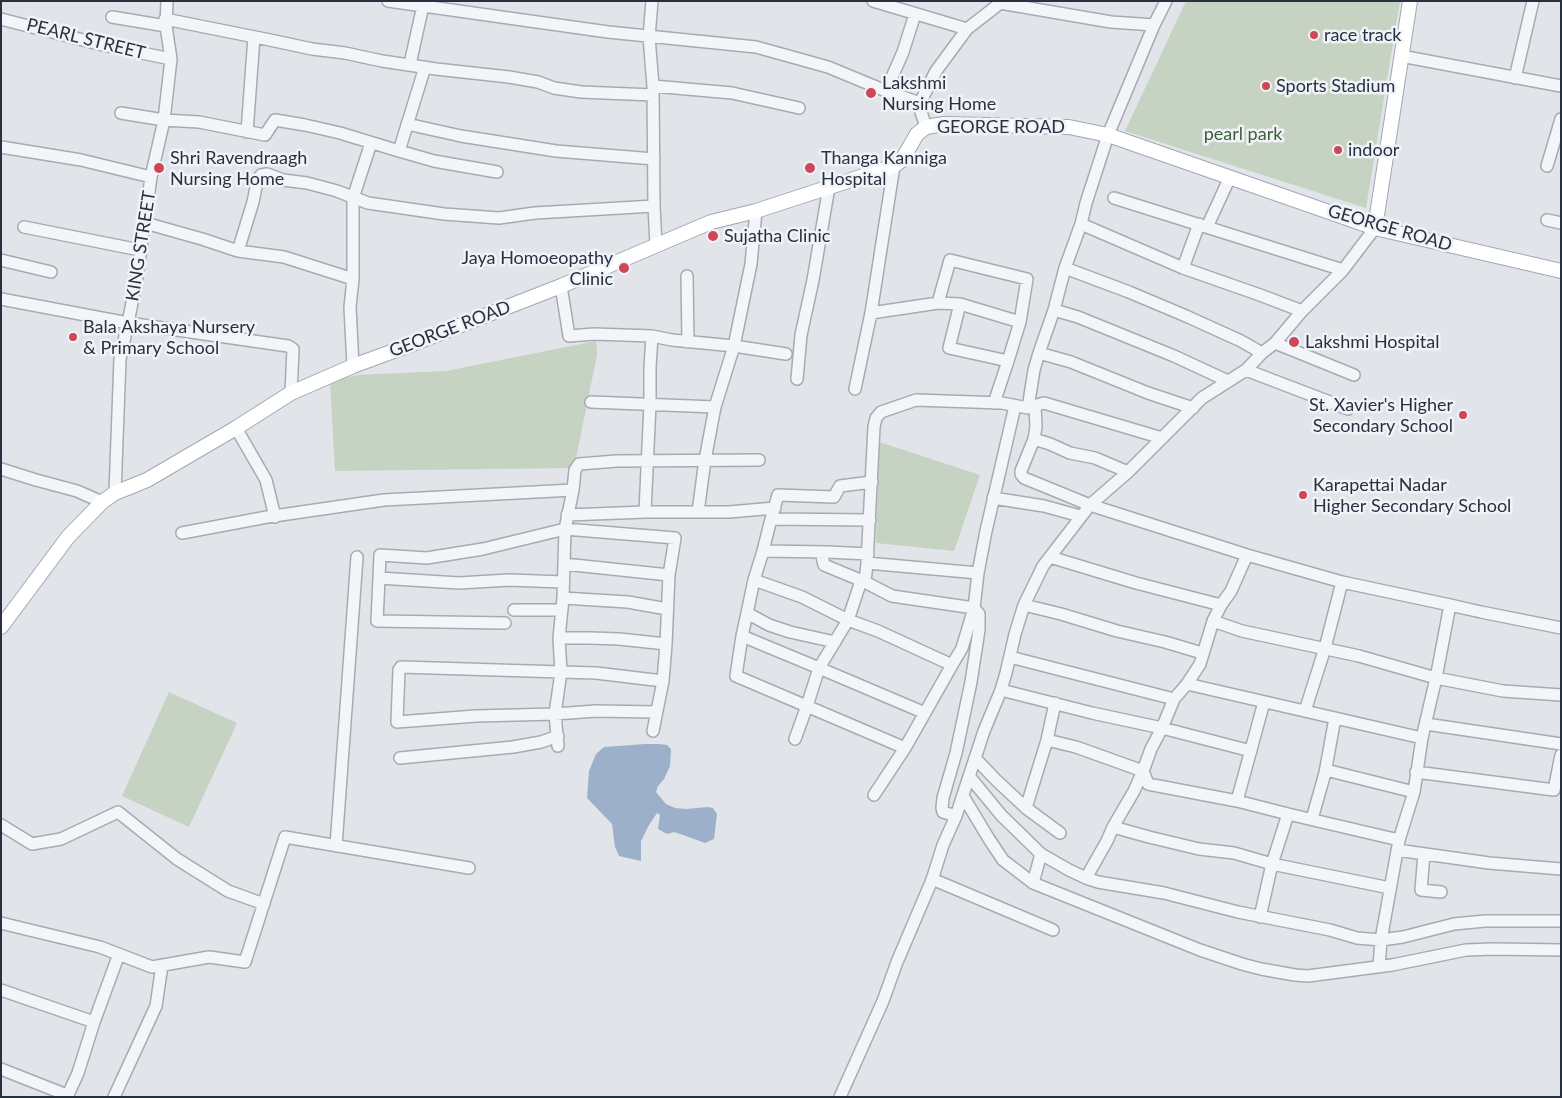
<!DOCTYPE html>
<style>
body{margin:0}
#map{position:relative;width:1562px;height:1098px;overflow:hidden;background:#e1e4e9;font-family:Lato,sans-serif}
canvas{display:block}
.frame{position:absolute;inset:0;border:2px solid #293141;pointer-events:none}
</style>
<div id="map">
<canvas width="1562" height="1098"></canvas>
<div class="frame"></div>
</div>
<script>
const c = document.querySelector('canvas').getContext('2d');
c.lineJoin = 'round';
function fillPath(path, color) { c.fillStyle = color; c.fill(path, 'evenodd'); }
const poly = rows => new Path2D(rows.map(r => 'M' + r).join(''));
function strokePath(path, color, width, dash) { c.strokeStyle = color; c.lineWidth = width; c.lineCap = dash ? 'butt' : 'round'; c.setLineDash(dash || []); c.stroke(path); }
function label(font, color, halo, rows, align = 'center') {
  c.font = font + ' Lato,sans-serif'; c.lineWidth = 5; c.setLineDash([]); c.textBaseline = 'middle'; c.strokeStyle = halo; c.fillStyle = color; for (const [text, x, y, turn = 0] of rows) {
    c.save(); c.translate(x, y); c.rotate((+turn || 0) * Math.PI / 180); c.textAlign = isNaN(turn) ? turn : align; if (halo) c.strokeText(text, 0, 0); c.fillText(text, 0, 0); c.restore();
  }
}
fillPath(poly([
 [1186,1,1400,1,1366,208,1125,131],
 [596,341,597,355,574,468,335,471,330,381,357,375,446,371],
 [879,442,980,475,954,551,876,543],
 [169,692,237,723,189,827,122,796]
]), '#c6d3c2');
fillPath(poly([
 [645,744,659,744,667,745,671,749,670,766,664,779,658,786,656,792,666,804,675,808,686,809,708,807,713,808,717,814,714,839,705,843,683,835,674,832,667,834,658,829,660,815,657,813,649,825,641,841,641,861,619,856,615,847,612,824,587,798,589,771,596,754,604,747]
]), '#9cb1c9');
const minor = poly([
 [388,1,608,32,756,47,828,67,886,91,920,103],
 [652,1,649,37,653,86,654,206,656,245],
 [873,1,967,29],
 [1000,3,1111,22,1154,25],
 [112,17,166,26],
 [1,19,103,45,171,59],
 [165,19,270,40,312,49,345,53,382,61,436,69,509,77,538,82,554,88,581,92,653,95],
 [1401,56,1561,86],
 [410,64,424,1],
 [1515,78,1533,1],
 [653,86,732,93,799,108],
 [886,91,903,52,915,14],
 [121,113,164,120,199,122,265,135,275,120,305,125,340,133,399,151,425,67],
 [407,124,461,136,556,151,654,159],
 [926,127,921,112,920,103,936,71,967,29,1003,1],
 [247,132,254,37],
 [1,147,81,160,151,177],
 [399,151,434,161,497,172],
 [894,166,871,313,938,303,960,304,949,348,1008,361,1020,322,1027,279,950,260,938,303],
 [1547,166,1561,119],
 [1114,198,1343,270],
 [1547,220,1561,223],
 [145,223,202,239,238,251,253,202,257,182,261,175,267,174,283,180,307,183,337,191,368,203,444,214,499,218,535,213,654,206],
 [1081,224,1183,268,1260,295,1302,311],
 [24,227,140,250],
 [1207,227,1230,177],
 [238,251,284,257,353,279],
 [1,260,51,272],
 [1065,268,1129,292,1186,316,1241,341,1262,353],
 [1183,268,1199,224],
 [687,276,688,342],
 [561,286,569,336,594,334,652,336,672,340,734,346,786,354],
 [1,299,128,323,288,346,293,349,291,393],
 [960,304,1020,322],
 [1054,310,1078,317,1174,356,1228,381],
 [1275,343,1354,375],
 [1039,353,1071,362,1148,393,1193,408],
 [353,366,350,307,353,279,353,198,371,143],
 [1246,370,1348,409],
 [797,379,801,335,813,280,829,187],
 [855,389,871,313],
 [591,402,715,407],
 [994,403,1008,361],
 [1035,406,1036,427,1034,439,1021,471,1021,474,1024,478,1090,505,1247,555,1342,582,1450,605,1481,612,1561,628],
 [1030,407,1044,403,1162,438],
 [236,428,266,480,275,517],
 [1034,439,1050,444,1070,453,1095,458,1128,472],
 [1,469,36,480,77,491,102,502],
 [573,490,575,470,579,464,617,461,759,460],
 [115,493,120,359,128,323,137,277,151,177,164,120,171,59,166,26,167,1],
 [993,498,1044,506,1080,516],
 [645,512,650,404,650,367,652,336],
 [698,512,705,460,715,407,734,346,751,264,756,211],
 [567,515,645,512,729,512,775,508],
 [771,519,870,520],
 [182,533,267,517,384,500,573,490,565,529,563,598,559,638,561,672,401,667,399,670,397,722,476,716,555,714,596,711,656,712],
 [763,551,771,519,778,495,834,497,840,486,872,482],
 [821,552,824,565,865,582,892,596,974,608,979,614,979,630,971,682,956,753,943,798,942,808,943,812,956,816],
 [1050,557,1136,583,1221,605],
 [867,563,874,427,876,418,881,412,916,400,1002,403,1028,408,1034,370,1039,353,1054,310,1065,268,1081,224,1086,203,1108,135,1154,25,1166,1],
 [564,564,669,575],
 [379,578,380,555,427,558,483,549,565,529,675,538,669,575,666,644,663,681,653,731],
 [754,580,802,597,848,620,861,581],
 [865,582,867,563,978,573],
 [563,598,628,602,667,609],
 [1024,605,1061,614,1117,631,1165,642,1202,653],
 [514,610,562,610],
 [747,613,742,636,819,668,807,706,795,739],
 [1213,621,1242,631,1359,656,1436,678,1450,605],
 [505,623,377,621,379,578,459,583,509,580,563,582],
 [742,636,736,676,905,748],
 [559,638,590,638,619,639,666,644],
 [835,642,790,632,769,625,747,613,754,580,763,551,828,552,868,554],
 [1010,657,1174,699],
 [1187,684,1422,738],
 [1001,690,1092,713,1162,728,1251,751],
 [1305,711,1325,648,1342,582],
 [925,713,819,668,848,620,878,631,952,665,962,648,974,608,978,573,986,531,1015,406],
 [1426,724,1561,744],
 [1047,740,1076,747,1143,771,1148,784,1237,801,1288,814,1272,864,1260,917],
 [558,746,555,714,561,672,596,673,663,681],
 [400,758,513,747,541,742,558,736],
 [975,758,996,780,1026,808,1060,833],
 [1326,770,1414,792],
 [1416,772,1554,790,1561,755],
 [969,776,1001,815,1041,854,1069,870,1086,878,1098,882,1164,893,1238,912,1330,930,1357,938,1381,940,1403,937,1454,924,1485,921,1561,921],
 [874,795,905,748,952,665],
 [963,796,989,839,1003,860,1033,883,1200,950,1242,964,1261,969,1295,975,1308,976,1392,965,1466,950,1493,949,1561,950],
 [1237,801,1264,702],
 [1026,808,1047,740,1055,703],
 [1288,814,1399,840],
 [1312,819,1325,773,1335,718],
 [1,825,32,844,61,839,118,812,177,859,228,891,264,904],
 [1113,827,1149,837,1199,849,1234,853,1272,864,1390,888],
 [336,846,357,557],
 [1397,850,1489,863,1561,869],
 [1424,854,1421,890,1441,892],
 [1086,878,1107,841,1113,827,1134,791,1143,771,1151,749,1162,728,1174,699,1187,684,1200,664,1213,621,1221,605,1231,591,1247,555],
 [932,879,1053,930],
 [1033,883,1041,854],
 [1,923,100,947,152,967,209,957,245,962,285,837,469,868],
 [1379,966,1381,940,1399,840,1414,792,1422,738,1436,678,1503,691,1561,695],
 [1,990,94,1022,119,954],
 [1,1069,67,1095],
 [67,1097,78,1073,94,1022],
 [114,1097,156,1006,162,965],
 [840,1097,883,1001,897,962,932,880,943,845,956,816,984,731,1001,690,1006,673,1015,634,1024,605,1043,566,1090,505,1128,472,1202,398,1246,370,1262,353,1275,343,1302,311,1343,270,1375,228]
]);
const major = poly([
 [1375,228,1410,1],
 [1,627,68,537,102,502,115,493,147,480,236,428,291,393,353,366,410,345,561,286,711,222,756,211,894,166,902,160,917,134,926,127,944,124,1069,127,1108,135,1375,228,1561,271]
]);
strokePath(minor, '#a6abb3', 14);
strokePath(major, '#a0a8b5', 16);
strokePath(minor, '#f4f5f8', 11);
strokePath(major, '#fff', 14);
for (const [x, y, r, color] of [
 [1314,35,5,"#cd4758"],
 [1266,86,5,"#cd4758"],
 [871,93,6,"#cd4758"],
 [1338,150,5,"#cd4758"],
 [159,168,6,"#cd4758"],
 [810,168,6,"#cd4758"],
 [713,236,6,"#cd4758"],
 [624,268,6,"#cd4758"],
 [73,337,5,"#cd4758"],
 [1294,342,6,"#cd4758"],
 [1463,415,5,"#cd4758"],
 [1303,495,5,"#cd4758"]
]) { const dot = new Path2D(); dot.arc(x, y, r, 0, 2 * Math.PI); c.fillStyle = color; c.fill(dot); strokePath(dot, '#f0f3f7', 2); }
label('18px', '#293141', '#f0f3f7', [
 ["race track",1324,35],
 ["Lakshmi",882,83],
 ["Nursing Home",882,104],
 ["Sports Stadium",1276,86],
 ["indoor",1348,150],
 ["Shri Ravendraagh",170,158],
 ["Nursing Home",170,179],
 ["Thanga Kanniga",821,158],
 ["Hospital",821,179],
 ["Sujatha Clinic",724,236],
 ["Jaya Homoeopathy",613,258,"right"],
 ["Clinic",613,279,"right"],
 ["Bala Akshaya Nursery",83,327],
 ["& Primary School",83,348],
 ["Lakshmi Hospital",1305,342],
 ["St. Xavier's Higher",1453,405,"right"],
 ["Secondary School",1453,426,"right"],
 ["Karapettai Nadar",1313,485],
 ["Higher Secondary School",1313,506]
], 'left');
label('18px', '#293141', '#f0f3f7', [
 ["PEARL STREET",86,39,14],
 ["GEORGE ROAD",1001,127],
 ["GEORGE ROAD",1390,228,16],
 ["KING STREET",141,246,-81],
 ["GEORGE ROAD",450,329,-21]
]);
label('18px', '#3d5d37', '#f0f3f7', [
 ["pearl park",1243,134]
]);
</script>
